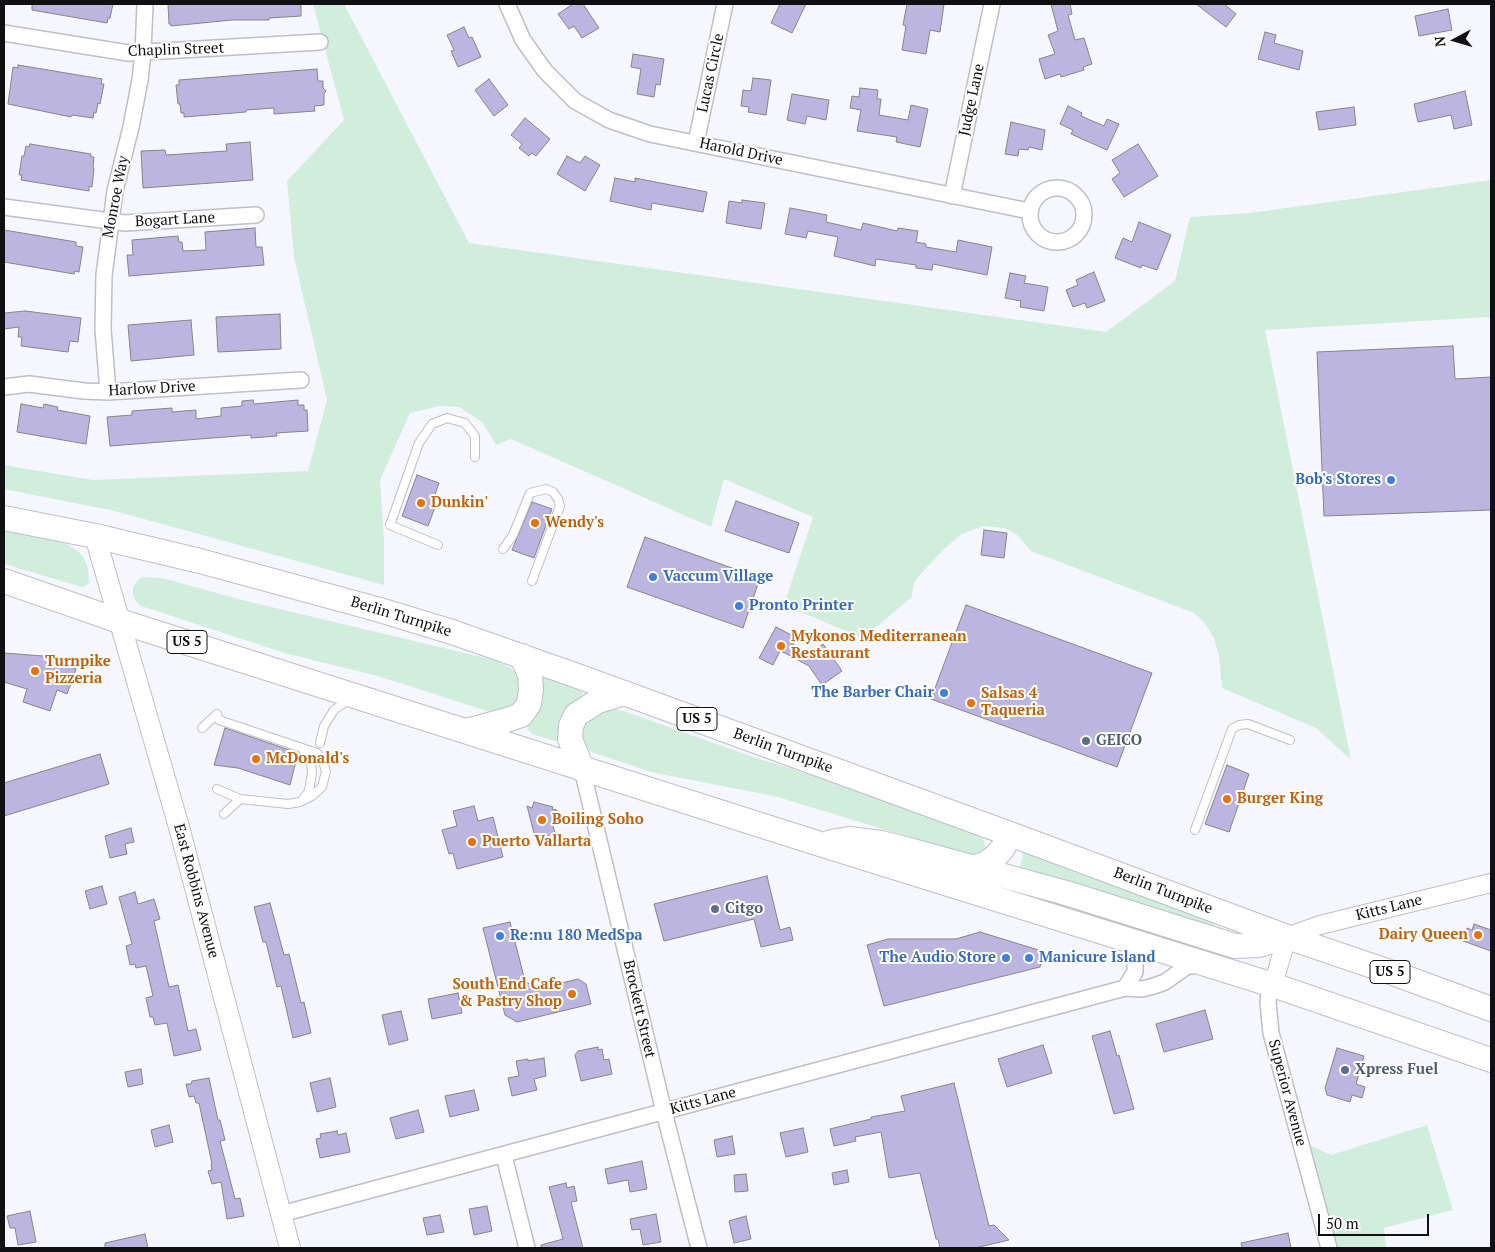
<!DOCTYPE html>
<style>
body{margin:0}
#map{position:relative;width:1495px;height:1252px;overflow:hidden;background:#f6f6fe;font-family:"PT Serif",serif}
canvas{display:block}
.frame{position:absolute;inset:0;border:5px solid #101013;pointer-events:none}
.north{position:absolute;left:1430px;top:15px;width:50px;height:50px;-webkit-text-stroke:4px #fff;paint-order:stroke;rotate:264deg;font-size:14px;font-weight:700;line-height:20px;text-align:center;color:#101013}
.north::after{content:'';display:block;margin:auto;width:18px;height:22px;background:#101013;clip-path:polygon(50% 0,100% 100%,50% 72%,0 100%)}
.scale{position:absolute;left:1318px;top:1214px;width:111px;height:22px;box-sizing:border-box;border:2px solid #101013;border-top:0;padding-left:6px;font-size:15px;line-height:18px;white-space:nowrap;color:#101013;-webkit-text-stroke:4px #fff;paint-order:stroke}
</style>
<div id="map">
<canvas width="1495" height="1252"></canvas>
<div class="frame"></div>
<div class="north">N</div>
<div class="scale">50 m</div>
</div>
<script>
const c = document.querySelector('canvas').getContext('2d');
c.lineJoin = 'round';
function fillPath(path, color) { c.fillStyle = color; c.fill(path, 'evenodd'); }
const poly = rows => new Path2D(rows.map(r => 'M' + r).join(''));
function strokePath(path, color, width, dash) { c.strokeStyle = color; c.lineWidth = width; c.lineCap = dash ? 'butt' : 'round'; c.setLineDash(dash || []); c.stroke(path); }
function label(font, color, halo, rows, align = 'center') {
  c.font = font + ' "PT Serif",serif'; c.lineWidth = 4; c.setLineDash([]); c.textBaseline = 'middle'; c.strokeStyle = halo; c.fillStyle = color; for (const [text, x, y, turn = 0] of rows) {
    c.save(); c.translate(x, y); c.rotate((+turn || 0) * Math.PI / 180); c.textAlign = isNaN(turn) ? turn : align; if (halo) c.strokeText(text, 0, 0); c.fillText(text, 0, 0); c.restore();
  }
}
fillPath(poly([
 [313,4,344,4,469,243,1106,332,1175,281,1190,217,1249,213,1491,180,1491,317,1265,330,1351,760,1316,728,1222,688,1219,656,1214,638,1204,622,1194,613,1031,551,1016,534,1005,528,983,526,962,534,944,549,917,578,913,586,912,597,863,638,784,605,813,517,724,479,711,527,511,439,496,445,482,422,459,407,440,406,410,413,380,480,384,540,384,585,115,511,4,489,4,465,93,480,308,471,327,400,294,257,287,181,344,120],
 [4,530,55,541,67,544,75,549,83,556,88,568,89,583,85,586,82,587,4,564],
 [143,577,162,578,246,601,494,660,511,668,517,674,522,684,522,693,512,708,495,712,487,711,378,676,288,654,141,606,135,600,133,595,133,587,138,580],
 [542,676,583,692,581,697,575,705,559,742,532,734,527,728,535,711,541,677],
 [614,709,624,711,756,758,816,776,865,793,980,837,984,840,985,847,981,852,975,855,967,855,778,797,651,772,588,751,581,742,582,726,590,716,602,710],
 [1023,852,1083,875,1209,919,1215,925,1213,926,1205,924,1020,869],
 [1427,1125,1453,1210,1384,1228,1386,1248,1337,1248,1309,1145,1331,1155]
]), '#d1eedd');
const building = poly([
 [32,4,113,4,110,18,108,18,107,23,32,10,32,4],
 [168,4,301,4,301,16,269,18,269,20,232,20,171,26,171,24,169,24,168,4],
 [573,4,583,4,599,28,582,38,574,26,569,29,558,14,573,4],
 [780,4,806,4,792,33,771,23,780,4],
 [907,4,944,4,940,32,930,30,926,54,902,50,906,26,903,25,907,4],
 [1051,4,1070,4,1072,14,1068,15,1075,40,1084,38,1092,64,1083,67,1084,70,1061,77,1060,74,1045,79,1039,59,1055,54,1048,35,1058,31,1051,4],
 [1196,4,1224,4,1236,14,1226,27,1196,4],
 [1448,9,1452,30,1419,36,1415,16,1448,9],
 [464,27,469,38,472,37,481,57,458,67,451,51,454,50,447,35,464,27],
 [1265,32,1276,35,1274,43,1303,51,1299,70,1258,59,1265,32],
 [633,54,664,59,660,85,656,84,654,97,637,94,641,69,631,67,633,54],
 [18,65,102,79,101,84,104,84,100,104,98,103,96,113,94,112,93,118,72,115,71,117,8,104,13,67,18,68,18,65],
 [317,69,318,81,323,81,323,88,326,91,324,94,324,105,314,106,315,111,274,114,274,108,246,110,246,112,184,117,184,113,181,113,180,104,178,104,176,85,179,85,179,80,317,69],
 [753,78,771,80,766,115,748,112,749,107,741,106,743,90,751,91,753,78],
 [489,79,508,105,494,116,475,90,489,79],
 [860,88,878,90,877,99,881,99,879,115,908,120,911,105,928,109,920,147,896,142,897,137,857,131,861,110,850,108,852,96,859,97,860,88],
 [1465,91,1472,125,1454,129,1451,115,1418,122,1414,104,1465,91],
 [792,94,829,100,826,120,807,116,805,124,787,120,792,94],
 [1068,106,1082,113,1081,116,1104,126,1107,119,1119,124,1107,150,1071,134,1073,130,1060,124,1068,106],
 [1354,107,1356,125,1319,130,1316,112,1354,107],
 [525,118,550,139,536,156,532,153,529,156,519,148,522,144,511,135,525,118],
 [1011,122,1045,130,1042,150,1029,147,1028,150,1019,149,1018,156,1005,154,1011,122],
 [250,142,253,180,143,188,141,151,165,150,166,155,227,151,226,144,250,142],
 [30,144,91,154,91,157,94,157,93,167,94,168,92,187,89,186,89,191,21,180,22,175,19,175,22,156,24,156,26,146,29,147,30,144],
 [1138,144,1158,176,1124,197,1112,179,1120,173,1112,160,1138,144],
 [567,156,580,163,585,156,600,165,585,191,557,174,567,156],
 [615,178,635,182,635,178,707,192,703,212,652,203,651,210,610,201,615,178],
 [742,200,765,203,761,229,726,223,729,201,742,203,742,200],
 [790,208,827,215,826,222,861,230,863,223,897,231,898,228,918,231,916,242,926,244,926,247,956,252,958,240,992,247,987,275,933,264,932,270,916,268,916,265,876,259,875,266,834,256,838,237,808,231,806,238,785,234,790,208],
 [1139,222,1171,235,1157,270,1142,265,1141,268,1115,258,1123,238,1132,242,1139,222],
 [255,228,256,247,262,247,264,265,129,276,127,255,133,255,132,240,178,236,179,242,182,242,183,251,206,250,205,232,255,228],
 [4,230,76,242,76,246,83,247,79,272,75,271,74,274,4,262,4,230],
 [1094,272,1105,301,1087,308,1085,303,1073,307,1066,290,1078,285,1076,280,1094,272],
 [1010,273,1026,276,1024,283,1048,287,1044,311,1020,307,1021,301,1005,298,1010,273],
 [25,311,81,318,78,342,70,341,68,352,21,346,22,337,18,337,19,327,4,329,4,313,25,311],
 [280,314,281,349,218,352,216,317,280,314],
 [191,320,194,355,131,361,128,325,191,320],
 [1453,346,1455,379,1491,377,1491,510,1324,516,1317,352,1453,346],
 [253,400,254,404,298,400,298,405,304,405,304,410,307,410,308,431,276,433,277,436,251,438,251,435,110,446,107,417,132,415,132,411,172,408,172,412,196,410,196,419,221,416,221,408,242,406,242,401,253,400],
 [21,404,43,408,44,404,58,407,57,410,90,416,86,444,17,432,21,404],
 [417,475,439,483,433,500,435,500,433,506,435,507,428,526,402,516,417,475],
 [736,501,799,523,789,553,725,531,736,501],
 [532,502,552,509,534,558,512,550,532,502],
 [984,530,1007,533,1004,558,981,555,984,530],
 [645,537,760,578,743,628,627,587,645,537],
 [966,605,1152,673,1117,767,931,699,966,605],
 [776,627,795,637,791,643,810,654,823,644,842,671,822,685,809,666,787,654,780,651,773,665,759,658,776,627],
 [4,653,43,656,76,669,67,694,57,690,50,711,23,702,27,689,4,682,4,653],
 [225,728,298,753,290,785,238,768,214,765,225,728],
 [100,754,109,784,4,816,4,783,100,754],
 [1227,765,1249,774,1229,832,1205,824,1227,765],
 [534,802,553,807,552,809,557,810,552,824,556,835,536,841,527,806,532,808,534,802],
 [474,806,478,821,493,817,503,857,457,869,453,853,449,854,442,830,457,826,453,811,474,806],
 [131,828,134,842,125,844,127,854,110,858,105,836,131,828],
 [767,876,780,930,790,927,793,940,761,947,754,919,664,941,654,904,767,876],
 [102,886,107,904,90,909,85,891,102,886],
 [135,892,138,904,154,899,160,919,154,921,169,987,178,985,188,1031,196,1029,201,1050,174,1056,167,1023,155,1025,153,1017,150,1017,146,998,153,996,146,966,136,968,135,964,130,965,126,946,132,944,119,897,135,892],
 [270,903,284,955,289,954,301,1003,304,1002,311,1033,293,1038,281,986,277,987,266,942,263,942,254,907,270,903],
 [510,922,525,981,537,989,578,979,586,984,591,1004,517,1022,505,1015,483,928,510,922],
 [1474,924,1491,930,1491,951,1463,941,1467,928,1472,930,1474,924],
 [980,932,1045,952,1040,967,884,1006,867,945,888,939,956,939,980,932],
 [458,993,462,1013,432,1019,428,999,458,993],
 [1205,1010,1213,1039,1164,1052,1156,1024,1205,1010],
 [401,1011,408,1040,389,1045,382,1015,401,1011],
 [1110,1031,1117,1056,1119,1055,1134,1109,1114,1114,1092,1036,1110,1031],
 [1043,1045,1052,1073,1007,1087,998,1059,1043,1045],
 [598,1047,598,1050,602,1049,604,1060,609,1059,612,1074,581,1081,575,1055,578,1051,598,1047],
 [1337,1048,1364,1056,1356,1084,1365,1087,1362,1098,1352,1095,1350,1102,1327,1095,1325,1088,1337,1048],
 [544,1058,546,1076,534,1079,537,1090,512,1096,508,1078,519,1076,516,1061,528,1059,528,1061,544,1058],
 [141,1069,143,1084,128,1087,125,1072,141,1069],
 [209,1078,218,1120,220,1120,225,1140,220,1141,235,1199,240,1198,244,1216,227,1219,221,1182,212,1184,208,1171,212,1170,211,1164,212,1164,199,1103,196,1103,194,1096,189,1097,186,1084,191,1084,192,1081,209,1078],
 [330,1078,336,1107,317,1112,310,1083,330,1078],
 [954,1083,989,1226,994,1225,1009,1240,975,1248,940,1248,938,1239,936,1239,920,1173,889,1178,881,1132,855,1137,856,1141,834,1146,830,1129,871,1119,871,1117,905,1111,901,1096,954,1083],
 [474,1090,479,1110,450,1117,445,1096,474,1090],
 [418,1110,424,1132,396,1139,390,1118,418,1110],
 [169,1125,173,1142,155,1147,151,1130,169,1125],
 [803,1128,808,1152,786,1157,780,1133,803,1128],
 [337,1131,338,1135,346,1133,350,1152,320,1158,316,1139,321,1138,320,1134,337,1131],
 [732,1136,735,1154,717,1157,714,1140,732,1136],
 [642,1161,647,1189,630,1192,628,1180,608,1184,605,1169,642,1161],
 [847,1170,849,1182,834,1185,832,1173,847,1170],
 [746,1174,748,1191,735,1192,734,1175,746,1174],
 [566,1183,567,1188,574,1186,577,1201,571,1202,583,1248,541,1248,541,1245,563,1239,549,1187,566,1183],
 [487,1206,492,1231,474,1235,469,1209,487,1206],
 [30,1211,36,1242,18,1245,15,1228,10,1228,7,1216,30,1211],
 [656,1214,661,1242,643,1245,640,1229,632,1230,630,1219,656,1214],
 [440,1215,444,1232,427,1235,423,1218,440,1215],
 [746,1216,751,1239,734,1243,729,1221,746,1216],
 [1288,1233,1291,1248,1242,1248,1241,1243,1288,1233],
 [145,1234,148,1248,105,1248,105,1243,145,1234]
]);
fillPath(building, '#bcb5e0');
strokePath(building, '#85848c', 1);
const service = poly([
 [438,545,390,525,419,443,432,424,447,418,465,423,475,436,475,457],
 [503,549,513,535,530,493,546,489,553,492,558,499,560,506,532,581],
 [202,728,217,714,219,720,317,753,322,759,326,771,322,787,312,796,300,802,288,804,240,799,217,789],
 [320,743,324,726,334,710,350,699],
 [302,748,311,761,312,773,309,791,303,799],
 [224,814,240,799],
 [1195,830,1232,729,1239,725,1248,724,1290,740]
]);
const minor = poly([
 [507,4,523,40,545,71,575,101,609,120,650,134,1029,211],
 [4,33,128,53,320,42],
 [696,143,725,4],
 '1030 215a27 27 0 1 1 54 0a27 27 0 1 1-54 0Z',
 [952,196,992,4],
 [4,207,125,223,256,215],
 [4,387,29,384,84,391,108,392,301,380],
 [108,392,103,329,104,275,115,191,131,127,140,80,143,53,145,4],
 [582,769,664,1112,699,1248],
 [1273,985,1269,991,1268,1003,1271,1033,1329,1248],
 [1125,988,1135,972,1135,958,1128,941],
 [504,1156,527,1248],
 [281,1214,1125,988,1142,989,1154,986,1165,982,1186,967,1202,964]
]);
const tertiary = poly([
 [1273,985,1287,937,1320,925,1491,883]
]);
const secondary = poly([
 [95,536,179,827,290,1248]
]);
const trunk = poly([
 [4,518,95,536,200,561,380,610,452,632,572,674,1010,834,1287,937,1393,973,1491,1009],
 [4,581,119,621,820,844,1273,985,1491,1060],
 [466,731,507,720,521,715,529,704,531,689,530,675,522,656],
 [582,769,570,739,571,726,576,715,598,701,625,693],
 [831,842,849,839,881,843,913,851,1066,893,1235,946,1259,945,1287,937],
 [973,868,985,864,995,857,1003,848,1010,834]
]);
strokePath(service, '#bebfc7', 10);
strokePath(minor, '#bebfc7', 18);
strokePath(tertiary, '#bebfc7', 20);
strokePath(secondary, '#bebfc7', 22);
strokePath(trunk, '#bebfc7', 26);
strokePath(service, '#fff', 8);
strokePath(minor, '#fff', 15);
strokePath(tertiary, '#fff', 18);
strokePath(secondary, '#fff', 20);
strokePath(trunk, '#fff', 24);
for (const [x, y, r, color] of [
 [1391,480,5,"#3f7fe0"],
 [421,503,5,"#e8710a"],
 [535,523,5,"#e8710a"],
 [653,577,5,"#3f7fe0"],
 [739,606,5,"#3f7fe0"],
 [781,646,5,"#e8710a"],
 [35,671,5,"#e8710a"],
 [944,693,5,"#3f7fe0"],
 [971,703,5,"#e8710a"],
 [1086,741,5,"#5c6f8a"],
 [256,759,5,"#e8710a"],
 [1227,799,5,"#e8710a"],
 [542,820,5,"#e8710a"],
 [472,842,5,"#e8710a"],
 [715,909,5,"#5c6f8a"],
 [1478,935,5,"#e8710a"],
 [500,936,5,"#3f7fe0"],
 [1006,958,5,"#3f7fe0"],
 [1029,958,5,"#3f7fe0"],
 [572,994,5,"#e8710a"],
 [1345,1070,5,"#5c6f8a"]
]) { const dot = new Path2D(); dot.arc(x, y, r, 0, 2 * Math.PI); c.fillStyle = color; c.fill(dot); strokePath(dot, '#fff', 2); }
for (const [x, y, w] of [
 [187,642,40],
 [697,719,40],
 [1390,972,40]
]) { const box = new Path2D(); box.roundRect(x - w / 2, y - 11.5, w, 23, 4); c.fillStyle = '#fff'; c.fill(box); strokePath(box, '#101013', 1); }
label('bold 14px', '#101013', null, [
 ["US 5",187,642],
 ["US 5",697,719],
 ["US 5",1390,972]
]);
label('15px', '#101013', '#fff', [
 ["Chaplin Street",176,50,-2],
 ["Lucas Circle",711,73,-78],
 ["Judge Lane",972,100,-78],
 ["Harold Drive",741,152,12],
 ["Monroe Way",116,197,-79],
 ["Bogart Lane",175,220,-3],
 ["Harlow Drive",152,389,-3],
 ["Berlin Turnpike",401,617,17],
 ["Berlin Turnpike",783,751,20],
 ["East Robbins Avenue",196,891,75],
 ["Berlin Turnpike",1163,891,21],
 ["Kitts Lane",1389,908,-14],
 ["Brockett Street",639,1009,77],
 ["Superior Avenue",1287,1093,75],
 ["Kitts Lane",703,1101,-15]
]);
label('bold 15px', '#366cbe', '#fff', [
 ["Bob's Stores",1381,480,"right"],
 ["Vaccum Village",663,577],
 ["Pronto Printer",749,606],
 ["The Barber Chair",934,693,"right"],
 ["Re:nu 180 MedSpa",510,936],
 ["The Audio Store",996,958,"right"],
 ["Manicure Island",1039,958]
], 'left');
label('bold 15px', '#c56008', '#fff', [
 ["Dunkin'",431,503],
 ["Wendy's",545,523],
 ["Mykonos Mediterranean",791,637],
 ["Restaurant",791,654],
 ["Turnpike",45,662],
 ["Pizzeria",45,679],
 ["Salsas 4",981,694],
 ["Taqueria",981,711],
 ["McDonald's",266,759],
 ["Burger King",1237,799],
 ["Boiling Soho",552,820],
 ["Puerto Vallarta",482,842],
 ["Dairy Queen",1468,935,"right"],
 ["South End Cafe",562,985,"right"],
 ["& Pastry Shop",562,1002,"right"]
], 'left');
label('bold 15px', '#4e5e75', '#fff', [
 ["GEICO",1096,741],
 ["Citgo",725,909],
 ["Xpress Fuel",1355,1070]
], 'left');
</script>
